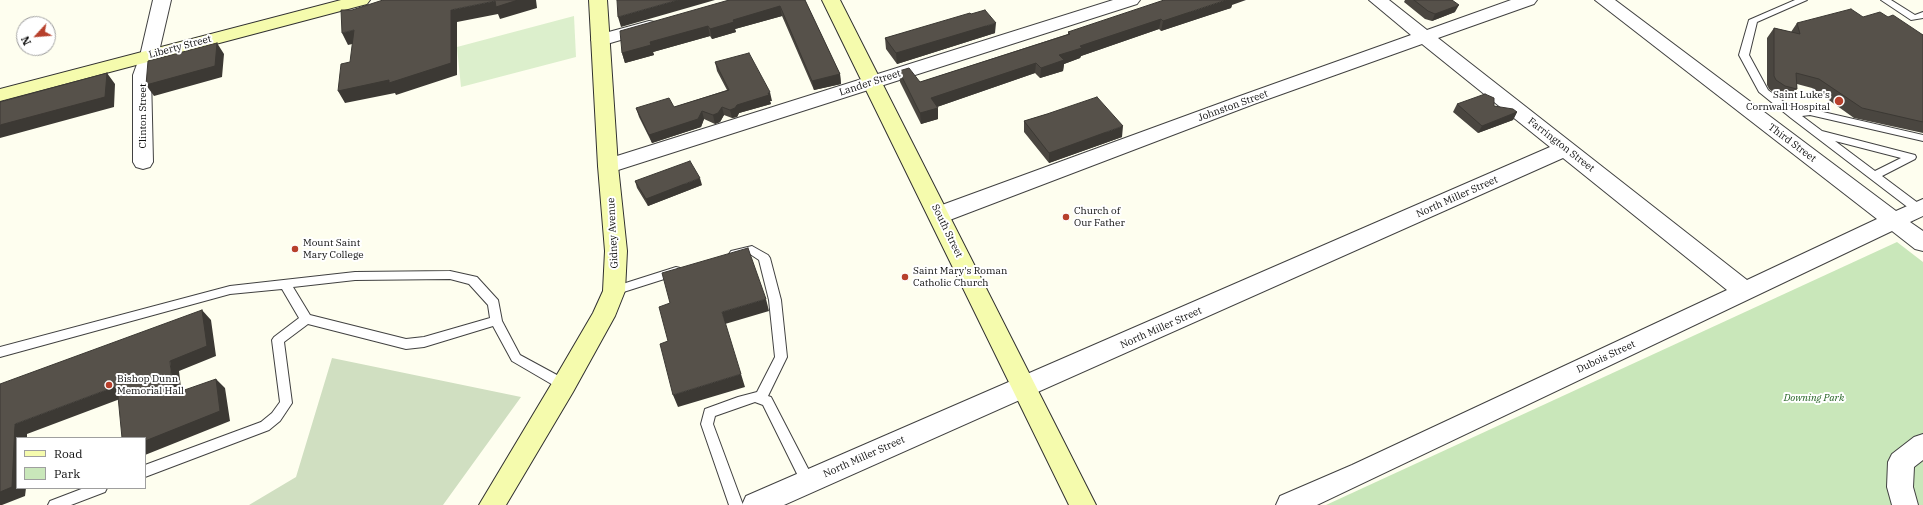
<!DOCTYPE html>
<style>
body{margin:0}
#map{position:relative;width:1923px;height:505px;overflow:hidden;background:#fefeef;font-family:"IBM Plex Serif",serif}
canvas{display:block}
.legend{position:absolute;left:16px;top:437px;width:130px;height:52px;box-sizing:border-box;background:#fff;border:1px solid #9f9f9f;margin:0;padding:5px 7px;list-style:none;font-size:12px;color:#0e0e0e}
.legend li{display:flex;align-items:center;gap:8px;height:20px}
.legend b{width:20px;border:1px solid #9f9f9f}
.north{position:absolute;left:16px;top:16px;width:40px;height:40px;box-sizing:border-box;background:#fff;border:1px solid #9f9f9f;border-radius:50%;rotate:244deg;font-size:11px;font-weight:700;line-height:16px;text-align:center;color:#0e0e0e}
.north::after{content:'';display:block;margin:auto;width:14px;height:18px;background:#b7402c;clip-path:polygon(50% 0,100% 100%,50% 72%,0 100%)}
</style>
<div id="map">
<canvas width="1923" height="505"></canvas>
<ul class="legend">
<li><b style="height:5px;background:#f5fbad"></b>Road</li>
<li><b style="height:11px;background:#c9e7ba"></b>Park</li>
</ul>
<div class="north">N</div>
</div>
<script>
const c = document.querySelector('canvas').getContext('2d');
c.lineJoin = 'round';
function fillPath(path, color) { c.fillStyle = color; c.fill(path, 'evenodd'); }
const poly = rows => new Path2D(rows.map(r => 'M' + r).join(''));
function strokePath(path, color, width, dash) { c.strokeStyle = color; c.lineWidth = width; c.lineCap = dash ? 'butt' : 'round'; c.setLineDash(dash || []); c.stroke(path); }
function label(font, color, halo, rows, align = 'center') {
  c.font = font + ' "IBM Plex Serif",serif'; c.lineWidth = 4; c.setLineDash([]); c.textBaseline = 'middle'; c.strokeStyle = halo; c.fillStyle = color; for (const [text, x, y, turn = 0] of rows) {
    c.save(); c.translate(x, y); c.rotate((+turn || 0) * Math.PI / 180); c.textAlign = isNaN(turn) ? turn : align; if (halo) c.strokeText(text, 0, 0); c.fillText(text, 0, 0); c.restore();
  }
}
fillPath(poly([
 [1897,242,1923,262,1923,505,1326,505]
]), '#c9e7ba');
fillPath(poly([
 [332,358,521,397,443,505,249,505,296,477]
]), '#d0dfc1');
fillPath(poly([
 [574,16,576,57,461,87,457,47]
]), '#dcefcc');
const lane = poly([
 [1795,0,1807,0,1757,22,1749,55,1768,90,1796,111,1810,109,1923,135,1923,141,1810,115,1802,116,1822,131,1915,155,1916,157,1915,159,1882,176,1922,206,1922,212,1914,212,1791,118,1759,92,1739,55,1749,20,1795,0],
 [1835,141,1901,158,1875,171,1835,141],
 [1881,0,1891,0,1915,15,1923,12,1923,18,1911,20,1881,0],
 [752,246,768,255,770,258,781,300,787,357,768,396,771,397,815,482,813,486,808,488,803,486,763,405,755,402,715,416,713,424,743,505,729,505,701,424,705,409,738,397,757,392,775,357,769,300,759,260,750,254,735,258,731,257,729,254,731,251,752,246],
 [676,267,680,268,682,271,680,274,614,295,610,294,608,291,610,288,676,267],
 [450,271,477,277,498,300,502,321,520,355,568,381,570,385,568,389,564,390,560,389,512,361,493,326,424,347,406,349,308,324,284,342,292,403,280,421,269,430,145,477,145,465,261,422,272,413,280,402,272,340,274,337,299,318,282,289,230,294,0,357,0,347,230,286,355,272,450,271],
 [450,279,469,284,488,305,490,318,424,337,406,339,310,315,293,287,355,280,450,279],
 [84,488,107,488,105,492,71,505,48,505,50,501,84,488]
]);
const street = poly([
 [153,0,171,0,158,56,151,75,153,162,150,167,143,169,136,167,133,162,133,75,140,56,153,0],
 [1113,0,1140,0,1137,4,615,171,608,173,601,171,598,166,601,161,1113,0],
 [1369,0,1389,0,1427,30,1511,0,1537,0,1534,4,1438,38,1747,280,1877,219,1595,0,1615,0,1896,211,1923,199,1923,216,1910,222,1923,231,1923,251,1915,249,1892,231,1317,505,1276,505,1280,496,1352,465,1727,290,1563,158,784,505,742,505,746,496,1550,147,1422,44,1254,104,947,221,939,223,931,221,928,215,931,209,1240,96,1411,35,1369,0],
 [649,21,655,22,658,26,655,30,600,46,594,44,591,40,594,36,649,21],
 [1923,434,1923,460,1914,467,1913,487,1918,505,1892,505,1887,487,1888,462,1892,454,1914,437,1923,434]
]);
const secondary = poly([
 [341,0,370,0,367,4,0,101,0,89,341,0],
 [589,0,607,0,618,166,627,251,625,291,615,316,573,392,506,505,479,505,555,378,593,313,603,291,605,251,598,166,589,0],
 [822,0,840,0,1096,505,1069,505,822,0]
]);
strokePath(lane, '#414141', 2);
strokePath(street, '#414141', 2);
strokePath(secondary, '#303030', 2);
fillPath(lane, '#fff');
fillPath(street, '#fff');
fillPath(secondary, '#f5fbad');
fillPath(poly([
 [729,0,805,0,840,74,841,84,814,90,782,16,735,29,736,32,712,39,710,36,653,52,654,55,625,63,622,53],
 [1405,0,1452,0,1455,12,1432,21,1425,19,1404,2],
 [1232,5,1231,8,1224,10,1161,31,1159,29,1081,56,1080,58,1064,64,1063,71,1040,78,1035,73,937,107,938,119,921,124,900,82,899,71,920,82,1068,34,1068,32],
 [971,14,995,33,897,64,886,49,885,38],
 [1863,17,1888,17,1923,35,1923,133,1854,118,1812,88,1797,84,1797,89,1790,98,1778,96,1769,89,1767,85,1767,38,1774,28,1791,32,1797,23],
 [715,62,772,101,770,101,771,104,739,113,737,117,732,118,724,115,720,122,715,124,704,119,701,127,652,143,639,117,636,108,674,107,727,90,717,71],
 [1457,104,1494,106,1517,112,1513,120,1478,133,1453,112],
 [1047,114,1122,137,1049,163,1024,132,1024,121],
 [635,181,702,185,648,206,637,188]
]), '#4a4640');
fillPath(poly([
 [518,0,536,0,537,8,500,19,498,14,457,22,457,75,396,95,395,93,345,103,338,91,451,10,495,1],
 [678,0,715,0,621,27,618,17],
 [1226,0,1246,0,1232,5,1231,8,1161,31,1163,21],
 [1459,5,1455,12,1432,21,1435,14],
 [780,6,782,16,735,29,736,32,712,39,710,29,733,20],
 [1161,19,1159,29,1081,56,1080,58,1064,64,1063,71,1040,78,1041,68,1059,55,1080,46],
 [996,23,995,33,897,64,896,53],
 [708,26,710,36,653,52,654,55,625,63,622,53,650,42],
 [354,30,361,42,348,45,342,33],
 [217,43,224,54,222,77,154,96,146,85],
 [1036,63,1035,73,931,109,931,98],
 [107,73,115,84,114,107,0,138,0,125],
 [840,74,841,84,814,90,812,81],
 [770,92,772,101,770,101,771,104,739,113,737,117,732,118,730,110,737,105],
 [722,107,724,115,720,122,715,124,713,115],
 [938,108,938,119,921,124,920,113],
 [702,111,704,119,701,127,652,143,649,135],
 [1517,112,1513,120,1478,133,1482,126],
 [1123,126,1122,137,1049,163,1049,153],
 [700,178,702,185,648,206,646,199],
 [766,299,769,311,725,324,722,312],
 [202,310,211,320,216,356,179,371,183,404,173,394,170,361],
 [741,374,745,387,678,407,673,395],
 [216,379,225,388,230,421,145,455,145,441],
 [117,386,128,396,27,434,27,438,17,438,17,488,26,488,25,496,2,505,0,505,0,492,15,424]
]), '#3c3934');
const building = poly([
 [383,0,518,0,496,7,495,1,451,10,451,63,389,83,389,80,338,91,341,64,350,62,354,30,342,33,341,10,352,10,383,0],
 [617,0,678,0,618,17,617,0],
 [729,0,805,0,840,74,812,81,780,6,733,20,734,22,710,29,708,26,650,42,651,45,622,53,620,31,729,0],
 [1164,0,1226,0,1163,21,1161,19,1080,46,1082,48,1059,55,1064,60,1041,68,1036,63,931,98,938,108,920,113,899,71,909,68,920,82,1070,34,1068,32,1164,0],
 [1414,0,1452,0,1459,5,1435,14,1428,11,1414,0],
 [1851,9,1863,17,1880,12,1888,17,1893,15,1923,35,1923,122,1862,108,1819,79,1796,73,1797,89,1785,86,1776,80,1774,76,1774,28,1800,34,1797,23,1851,9],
 [985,10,996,23,896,53,885,38,970,13,971,14,985,10],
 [217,43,215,66,146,85,148,61,217,43],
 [749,53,770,92,768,93,769,95,737,105,735,108,730,110,722,107,718,113,713,115,702,111,698,119,649,135,636,108,669,98,674,107,729,90,715,62,749,53],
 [107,73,105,97,0,125,0,102,107,73],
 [1485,94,1494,98,1494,106,1513,109,1517,112,1482,126,1457,104,1485,94],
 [1097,97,1123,126,1049,153,1024,121,1047,114,1097,97],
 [690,161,700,178,646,199,635,181,690,161],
 [748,248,766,299,722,312,741,374,673,395,660,344,668,341,659,307,670,303,662,273,748,248],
 [202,310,207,346,170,361,173,394,216,379,220,411,145,441,145,438,122,438,117,386,15,424,12,487,0,492,0,384,202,310]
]);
fillPath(building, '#56514a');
strokePath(building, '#3c3934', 1);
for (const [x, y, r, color] of [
 [1839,101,5,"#b7402c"],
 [1066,217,4,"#b7402c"],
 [295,249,4,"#b7402c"],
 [905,277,4,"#b7402c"],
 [109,385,4,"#b7402c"]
]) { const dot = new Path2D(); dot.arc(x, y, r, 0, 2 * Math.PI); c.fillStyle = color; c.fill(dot); strokePath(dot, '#fff', 1.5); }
label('10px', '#0e0e0e', '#fff', [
 ["Liberty Street",180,47,-15],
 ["Lander Street",870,83,-18],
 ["Johnston Street",1233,106,-20],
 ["Clinton Street",143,116,-90],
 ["Third Street",1792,143,37],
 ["Farrington Street",1561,145,38],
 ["North Miller Street",1457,197,-24],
 ["South Street",947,231,64],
 ["Gidney Avenue",613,233,-93],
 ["North Miller Street",1161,328,-24],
 ["Dubois Street",1606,357,-25],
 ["North Miller Street",864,457,-24]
]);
label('10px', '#0e0e0e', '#fff', [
 ["Saint Luke's",1830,95,"right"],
 ["Cornwall Hospital",1830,107,"right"],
 ["Church of",1074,211],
 ["Our Father",1074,223],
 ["Mount Saint",303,243],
 ["Mary College",303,255],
 ["Saint Mary's Roman",913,271],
 ["Catholic Church",913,283],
 ["Bishop Dunn",117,379],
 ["Memorial Hall",117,391]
], 'left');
label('italic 10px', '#226221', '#fff', [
 ["Downing Park",1814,398]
]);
</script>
